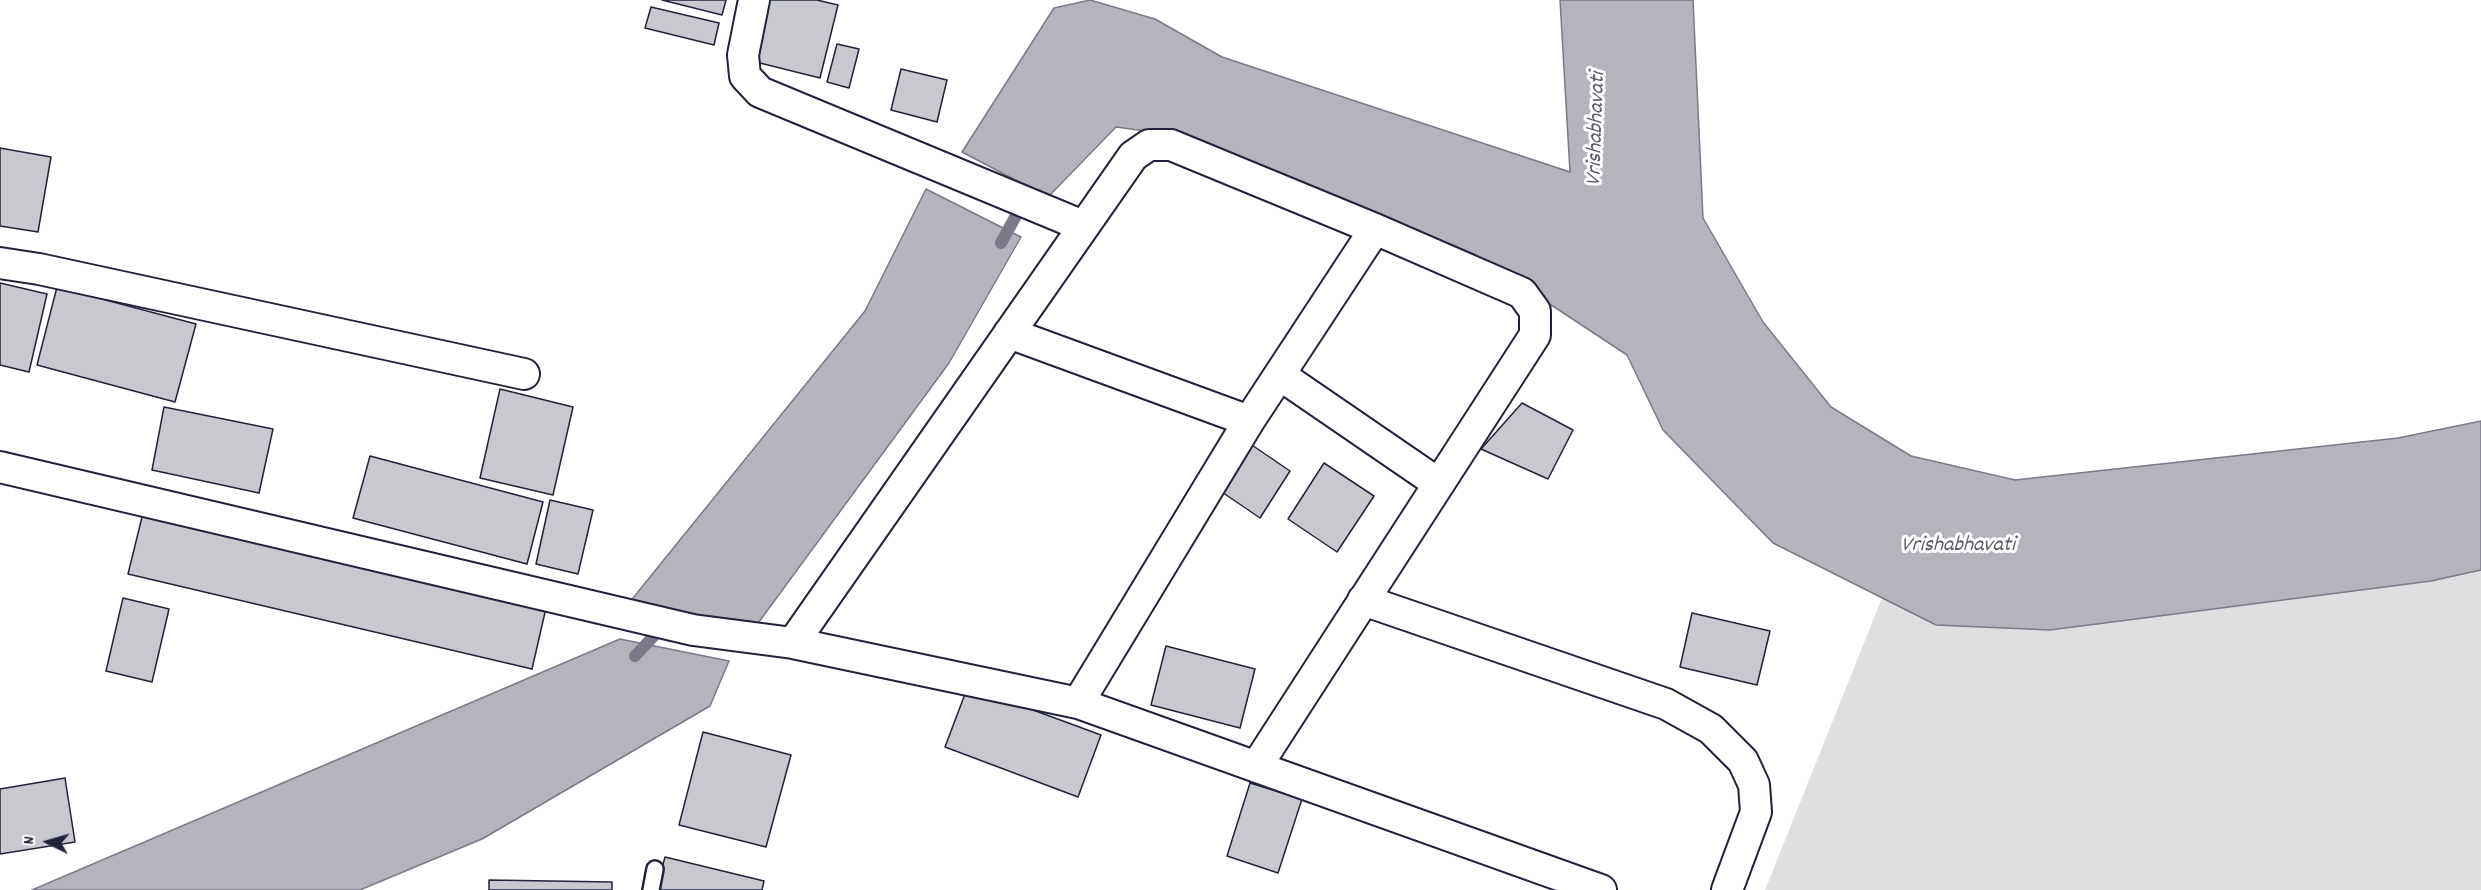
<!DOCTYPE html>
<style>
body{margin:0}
#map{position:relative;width:2481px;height:890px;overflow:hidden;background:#fff;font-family:Dekko,sans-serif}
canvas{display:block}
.north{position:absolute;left:18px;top:812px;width:60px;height:60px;-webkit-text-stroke:4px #fff;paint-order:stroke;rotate:275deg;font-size:16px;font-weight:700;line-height:24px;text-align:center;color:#22223b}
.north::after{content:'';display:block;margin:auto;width:21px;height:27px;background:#22223b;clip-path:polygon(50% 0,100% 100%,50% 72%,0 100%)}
</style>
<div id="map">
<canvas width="2481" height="890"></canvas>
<div class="north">N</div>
</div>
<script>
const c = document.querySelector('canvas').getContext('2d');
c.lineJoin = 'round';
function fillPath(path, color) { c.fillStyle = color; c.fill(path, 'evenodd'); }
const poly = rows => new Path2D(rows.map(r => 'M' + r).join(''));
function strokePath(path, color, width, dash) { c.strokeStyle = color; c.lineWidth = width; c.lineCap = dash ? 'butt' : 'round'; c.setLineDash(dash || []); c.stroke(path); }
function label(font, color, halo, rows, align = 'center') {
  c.font = font + ' Dekko,sans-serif'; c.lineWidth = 6; c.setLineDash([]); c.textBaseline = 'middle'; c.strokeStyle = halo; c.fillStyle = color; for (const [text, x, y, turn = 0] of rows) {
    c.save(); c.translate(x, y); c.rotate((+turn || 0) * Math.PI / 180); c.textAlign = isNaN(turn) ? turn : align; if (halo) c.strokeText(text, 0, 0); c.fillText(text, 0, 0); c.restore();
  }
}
fillPath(poly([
 [2481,570,2481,890,1765,890,1882,598,1936,625,2431,581]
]), '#dfdfe2');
const water = poly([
 [1090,0,1155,19,1222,57,1570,172,1560,0,1693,0,1703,218,1763,322,1831,407,1911,456,2015,480,2398,438,2481,421,2481,570,2431,581,2050,630,1936,625,1773,543,1663,430,1627,355,1474,254,1196,138,1116,127,1048,197,962,152,1054,8,1090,0],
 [926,189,1021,237,949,363,753,630,629,603,865,311,926,189],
 [620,639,729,661,710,706,482,839,360,890,32,890,620,639]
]);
fillPath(water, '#b4b4bc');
strokePath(water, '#7a7a88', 1.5);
strokePath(poly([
 [1001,243,1024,201],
 [635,656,664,625]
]), '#7a7a88', 12);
const building = poly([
 [662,0,726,0,722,15,662,0],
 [758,0,817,0,838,5,820,78,744,59,758,0],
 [651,7,719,23,714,45,645,28,651,7],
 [837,44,859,49,849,88,827,82,837,44],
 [901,69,947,80,937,122,891,110,901,69],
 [0,148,51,157,38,232,0,226,0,148],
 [0,283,47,294,29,372,0,365,0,283],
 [57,287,196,324,175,402,37,365,57,287],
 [500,389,573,407,553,495,480,478,500,389],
 [1522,403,1573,430,1548,479,1481,449,1522,403],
 [164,407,273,429,259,493,152,470,164,407],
 [1246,441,1290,471,1260,518,1216,488,1246,441],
 [370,456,543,502,527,564,353,518,370,456],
 [1324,463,1374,496,1337,552,1288,519,1324,463],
 [550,500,593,510,578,574,536,564,550,500],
 [143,513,546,608,532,669,128,574,143,513],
 [123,598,169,609,152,682,106,671,123,598],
 [1692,613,1770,631,1757,685,1680,667,1692,613],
 [1166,646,1255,669,1240,728,1151,705,1166,646],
 [968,686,1101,735,1078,797,945,747,968,686],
 [703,732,791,755,766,847,679,825,703,732],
 [65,778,75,842,0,854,0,789,65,778],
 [1250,783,1302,799,1278,873,1227,856,1250,783],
 [665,857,764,881,762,890,656,890,665,857],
 [489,880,612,882,612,890,489,890,489,880]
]);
fillPath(building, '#c8c8cf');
strokePath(building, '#22223b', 1.5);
const lane = poly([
 [651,890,655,869]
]);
const street = poly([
 [754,0,743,55,745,76,760,92,1083,226],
 [0,263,39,269,524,374],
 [1009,333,1249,421],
 [1280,375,1439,484],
 [0,467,693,630,793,643,1078,703,1601,890],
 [1363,600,1666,704,1711,729,1743,761,1754,785,1756,812,1727,890],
 [793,643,1133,156,1149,145,1171,145,1375,229,1522,293,1535,311,1535,335,1256,767],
 [1078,703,1249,421,1375,229]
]);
strokePath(lane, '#22223b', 20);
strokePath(street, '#22223b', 34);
strokePath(lane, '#fff', 15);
strokePath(street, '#fff', 30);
label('italic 22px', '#5c5c6f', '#fff', [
 ["Vrishabhavati",1598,129,-88],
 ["Vrishabhavati",1958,547]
]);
</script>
